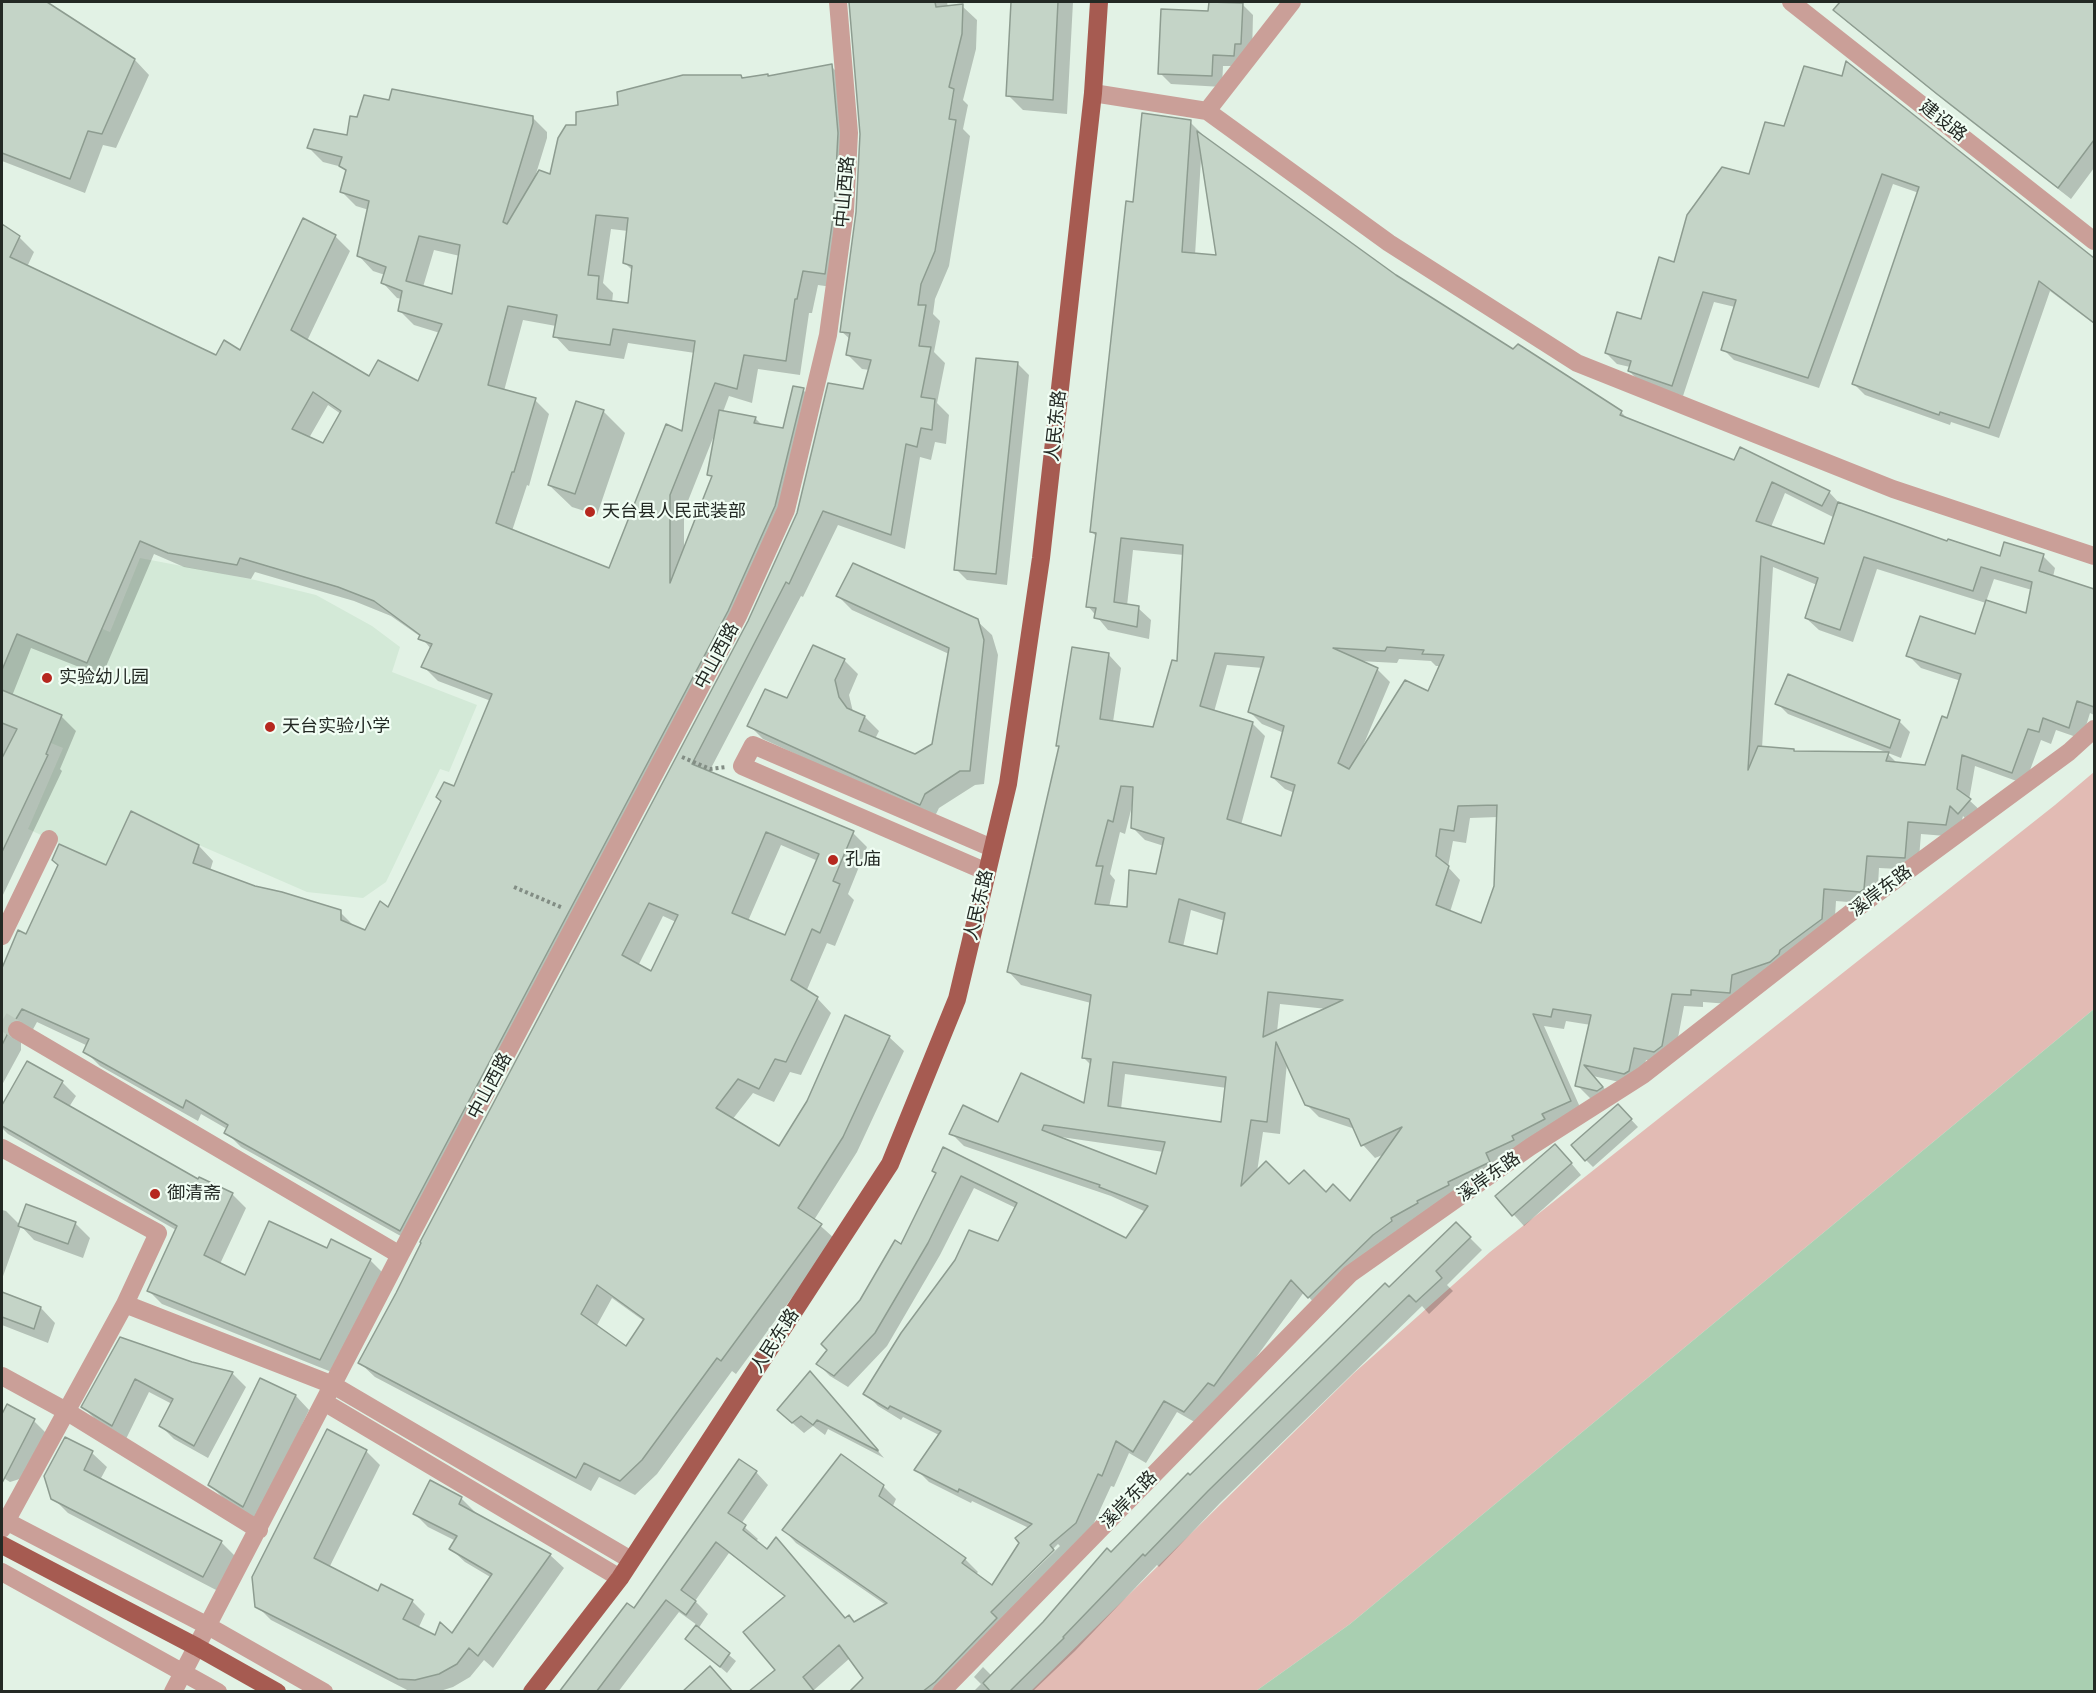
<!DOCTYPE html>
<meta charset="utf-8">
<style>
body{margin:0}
#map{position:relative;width:2096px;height:1693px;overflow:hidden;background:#e2f2e5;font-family:Cabin,sans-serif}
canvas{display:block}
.frame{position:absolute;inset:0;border:3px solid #232924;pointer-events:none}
</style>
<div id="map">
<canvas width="2096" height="1693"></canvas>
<div class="frame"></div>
</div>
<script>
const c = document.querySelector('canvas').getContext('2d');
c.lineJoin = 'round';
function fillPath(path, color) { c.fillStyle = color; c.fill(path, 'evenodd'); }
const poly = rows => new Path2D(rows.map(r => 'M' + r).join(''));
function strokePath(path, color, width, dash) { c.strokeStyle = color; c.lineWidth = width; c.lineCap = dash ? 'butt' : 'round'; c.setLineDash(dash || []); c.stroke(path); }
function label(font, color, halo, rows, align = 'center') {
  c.font = font + ' Cabin,"Noto Sans SC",sans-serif'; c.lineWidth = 4.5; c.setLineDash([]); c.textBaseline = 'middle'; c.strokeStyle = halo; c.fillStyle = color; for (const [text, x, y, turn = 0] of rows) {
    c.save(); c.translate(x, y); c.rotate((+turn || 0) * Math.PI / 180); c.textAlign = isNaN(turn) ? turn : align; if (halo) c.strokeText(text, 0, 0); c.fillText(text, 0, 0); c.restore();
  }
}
fillPath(poly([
 [140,558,255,580,316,595,372,626,400,647,392,672,477,705,449,772,440,769,386,882,363,898,307,892,199,845,131,811,106,865,28,829,63,748,2,723,2,606,8,590,110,632]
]), '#d3e9d7');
fillPath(poly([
 [2094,772,2094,1009,1350,1624,1256,1691,1030,1692,1354,1373,1490,1252,2055,805]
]), '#e2bbb4');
fillPath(poly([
 [2094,1009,2094,1691,1256,1691,1350,1624]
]), '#a9cfb1');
fillPath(poly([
 [2,2,43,2,135,60,149,75,116,148,103,145,85,193,2,161],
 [851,2,947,2,948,7,962,6,977,20,976,49,963,100,968,105,963,129,970,136,949,266,935,299,933,314,940,321,934,352,945,363,937,403,949,415,946,444,935,442,931,460,920,457,905,549,838,525,803,597,801,596,709,772,853,833,867,847,848,894,854,900,835,946,827,943,806,992,817,998,831,1013,801,1075,790,1072,774,1102,753,1093,732,1120,780,1148,808,1102,889,1037,904,1051,857,1152,814,1220,835,1239,736,1374,732,1371,657,1474,635,1495,599,1477,591,1491,375,1377,360,1363,750,621,864,391,870,370,862,369,848,355,851,340,841,331,858,213,862,134],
 [781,845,818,861,786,937,748,921],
 [663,916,676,922,651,973,638,966],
 [612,1298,644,1321,627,1348,596,1327],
 [1013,2,1073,2,1067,114,1023,110,1008,95],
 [1842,2,2094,2,2094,168,2071,199,1951,106,1847,22,1835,10],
 [1242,4,1253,15,1252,55,1245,66,1223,66,1222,87,1171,84,1160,73,1210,12],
 [1847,64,2094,260,2094,324,2050,291,1999,438,1951,422,1950,425,1865,395,1854,384,1919,193,1893,184,1819,388,1734,360,1723,349,1735,307,1714,302,1683,396,1640,382,1629,371,1630,367,1617,364,1606,353,1642,321,1675,264,1750,176,1785,128,1843,77],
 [831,66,846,81,839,288,818,285,812,313,809,313,800,375,758,369,752,403,729,396,723,412,755,418,763,426,784,430,803,390,818,404,789,521,415,1244,241,1147,226,1132,227,1129,201,1114,198,1121,100,1066,85,1051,88,1046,37,1022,31,1033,21,1040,21,1050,2,1085,2,971,19,932,27,936,107,867,132,813,199,846,213,861,210,871,254,887,340,912,355,927,366,932,388,909,455,788,491,701,438,681,423,666,431,649,421,637,391,616,354,601,255,572,251,579,184,567,154,554,102,676,31,648,12,696,61,716,76,731,60,769,62,771,2,897,2,226,19,237,34,252,27,267,217,357,240,352,304,220,335,236,350,251,307,341,369,378,419,383,440,333,414,325,400,311,402,299,397,298,383,283,385,275,373,271,359,256,369,210,356,206,341,191,347,172,342,167,323,162,309,148,348,137,358,119,391,101,532,117,547,132,547,138,535,177,551,176,578,126,620,106,741,76,743,79,768,75,769,77],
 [611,229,628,231,625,263,633,271,629,305,612,303,613,293,603,283],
 [434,250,460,256,453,296,423,287],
 [523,320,556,326,555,336,569,351,624,359,628,343,695,353,684,433,610,570,512,531,527,485,529,486,549,414,535,400,504,391],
 [328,405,341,414,323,445,309,438],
 [715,433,709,474,713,478,684,551,684,511],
 [1190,122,1203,135,1203,137,1395,276,1514,352,1621,412,1628,419,1735,462,1829,492,1841,505,1948,543,2001,558,2043,556,2055,568,2053,577,2094,590,2094,715,2090,713,2082,739,2056,730,2051,744,2041,740,2025,784,1975,766,1969,800,1983,813,1972,826,1963,816,1958,837,1921,834,1918,870,1879,868,1877,901,1873,904,1836,901,1834,932,1742,1005,1703,1002,1703,1007,1684,1006,1674,1059,1667,1064,1646,1060,1641,1083,1637,1086,1593,1076,1615,1100,1610,1103,1590,1098,1577,1085,1591,1025,1566,1021,1564,1029,1544,1026,1583,1114,1428,1214,1321,1310,1304,1292,1227,1397,1198,1424,1177,1412,1146,1463,1129,1453,1114,1487,1111,1486,1088,1536,950,1692,852,1692,865,1678,850,1658,814,1690,815,1692,751,1692,777,1670,786,1597,729,1553,695,1601,708,1614,698,1629,736,1661,727,1673,687,1639,697,1625,679,1612,618,1692,561,1692,756,1472,768,1485,741,1524,758,1539,756,1541,768,1551,789,1552,846,1620,855,1624,886,1605,796,1543,784,1530,883,1486,896,1499,892,1508,965,1559,978,1572,975,1575,993,1587,1029,1528,972,1501,971,1503,929,1482,916,1469,939,1435,903,1417,901,1420,878,1406,865,1393,998,1243,1016,1208,974,1188,940,1255,887,1346,848,1387,830,1376,818,1364,901,1246,937,1174,934,1171,944,1149,1127,1240,1146,1212,1111,1196,964,1146,951,1133,1086,1106,1091,1065,1084,1058,1091,1003,1021,985,1009,972,1060,748,1057,745,1073,649,1109,655,1121,668,1113,722,1154,729,1178,663,1184,555,1133,550,1127,606,1138,608,1151,620,1149,639,1108,630,1088,606,1097,537,1092,532,1134,203],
 [1201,159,1218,257,1195,255],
 [1785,493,1835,518,1825,546,1771,527],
 [1773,567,1817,585,1806,618,1819,630,1853,642,1877,569,1986,603,1976,636,1908,655,1921,668,1961,681,1947,720,1926,766,1898,764,1888,754,1795,753,1762,748],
 [1994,579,2032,590,2027,615,1986,602],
 [1399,659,1431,661,1436,666,1441,666,1429,693,1365,747,1363,746,1390,682,1377,669,1359,661,1397,663],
 [1227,665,1263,668,1249,711,1262,724,1284,733,1272,777,1285,789,1295,793,1282,838,1241,825,1265,736,1252,723,1214,712],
 [1132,806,1133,806,1132,827,1145,840,1164,846,1158,876,1129,909,1109,907,1115,880,1110,874,1120,832,1125,834],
 [1498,817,1496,886,1482,925,1450,912,1460,880,1448,867,1453,841,1466,843,1470,818],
 [1191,910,1225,921,1218,956,1183,947],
 [1280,1004,1327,1009,1277,1032],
 [1287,1063,1306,1104,1319,1117,1355,1129,1363,1145,1375,1158,1385,1154,1350,1203,1326,1194,1290,1186,1257,1172,1263,1132,1280,1134],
 [1125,1074,1227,1088,1223,1123,1121,1109],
 [1061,1137,1164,1152,1156,1176],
 [1058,1544,1060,1546,1002,1602,1006,1596],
 [1018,364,1029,375,1007,585,967,580,956,569],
 [603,411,625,433,597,515,572,507,549,485],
 [838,596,977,621,992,635,998,655,984,784,975,785,939,808,934,818,763,739,749,725,788,700,844,660,858,674,849,695,853,712,865,717,879,731,875,739,915,756,933,745,949,654,852,610],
 [1777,703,1899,721,1910,732,1901,758,1788,714],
 [28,1063,62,1082,76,1096,69,1107,199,1181,200,1179,233,1195,246,1208,220,1264,246,1277,327,1250,332,1241,370,1260,384,1274,334,1373,162,1304,148,1290,176,1230,8,1134,2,1128,2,1108],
 [1625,1113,1638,1127,1593,1167,1586,1160],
 [1566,1157,1581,1175,1524,1226,1497,1196],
 [2,1210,6,1211,20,1225,75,1223,90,1238,83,1258,34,1240,21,1226,2,1279],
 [1456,1224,1482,1250,1447,1285,1453,1291,1429,1314,1422,1306,1220,1503,1159,1567,1157,1565,1075,1651,1032,1692,973,1692,981,1684,974,1677,983,1667,992,1676,1190,1477],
 [2,1294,41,1308,55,1323,48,1343,2,1325],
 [120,1339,192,1363,232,1373,246,1387,208,1458,174,1439,161,1426,172,1404,149,1392,126,1439,97,1421,83,1407],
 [261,1380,296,1396,309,1410,257,1520,224,1499,210,1485],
 [821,1384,884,1458,828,1429,825,1435,813,1426,804,1433,790,1421],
 [7,1406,34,1421,48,1435,26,1477,10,1482,2,1477,2,1416],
 [66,1439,92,1453,107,1467,100,1480,221,1542,236,1557,218,1591,68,1513,53,1498],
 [366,1451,380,1465,329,1568,378,1593,412,1601,425,1614,418,1629,435,1637,453,1635,492,1578,465,1562,451,1549,456,1541,428,1527,414,1513,461,1498,475,1512,474,1513,550,1555,564,1568,493,1668,484,1660,470,1677,453,1687,437,1692,411,1692,271,1620,257,1606]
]), '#0003');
const building = poly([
 [2,2,47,2,135,59,102,134,88,131,70,179,2,153,2,2],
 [849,2,935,2,936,7,963,4,962,34,949,87,954,89,949,119,956,120,935,251,921,284,918,305,926,305,919,346,931,347,921,397,935,399,932,430,921,428,917,447,906,444,891,535,823,511,789,584,786,582,692,764,854,831,833,881,840,884,820,933,812,929,791,980,818,997,786,1062,775,1059,759,1089,738,1079,716,1108,779,1146,807,1101,845,1015,890,1036,843,1137,798,1208,822,1224,721,1361,717,1358,642,1460,620,1481,584,1463,576,1478,358,1363,396,1293,421,1243,420,1242,748,621,797,513,828,383,863,389,871,360,846,355,850,333,840,332,856,212,860,134,849,2],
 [766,832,819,854,785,935,732,913,766,832],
 [649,903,678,915,651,971,622,955,649,903],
 [597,1285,644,1319,626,1346,581,1314,597,1285],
 [1011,2,1058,2,1053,100,1006,96,1011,2],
 [1209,2,1243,3,1241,44,1235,44,1234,56,1213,55,1212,76,1158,74,1161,9,1208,11,1209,2],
 [1840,2,2094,2,2094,140,2058,188,1937,94,1833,10,1840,2],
 [1846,61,2094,258,2094,323,2039,281,1989,428,1940,412,1939,415,1852,384,1919,187,1882,174,1808,378,1721,350,1736,300,1703,292,1672,386,1628,371,1631,361,1605,353,1617,312,1641,319,1659,257,1674,262,1687,215,1722,167,1749,174,1765,122,1784,126,1804,66,1842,76,1846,61],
 [832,64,838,133,834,210,825,274,803,271,797,299,795,299,786,361,744,355,737,389,715,383,670,495,670,583,712,476,707,475,719,410,756,417,754,423,783,428,793,386,804,388,775,506,728,611,400,1231,224,1133,228,1125,186,1100,183,1108,83,1052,89,1039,22,1009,16,1019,7,1025,7,1035,2,1045,2,968,18,930,26,934,58,865,52,860,59,844,106,865,131,811,199,845,193,863,255,886,282,892,341,910,341,920,365,930,380,901,388,907,441,801,436,797,444,782,454,786,492,694,421,667,432,644,418,639,420,635,374,601,338,587,240,558,237,565,168,553,140,541,87,663,17,634,2,670,2,224,20,236,10,257,216,355,224,340,240,350,303,218,336,235,291,330,369,376,378,360,418,381,442,324,398,311,402,291,381,283,386,267,357,256,369,201,340,192,346,170,339,166,342,157,307,148,314,129,347,135,350,116,357,117,364,95,389,100,392,89,533,116,533,123,503,222,507,224,539,170,550,174,558,138,566,125,576,125,576,112,618,105,617,92,683,75,741,75,742,78,768,74,768,76,832,64],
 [596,215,628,218,623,263,632,266,628,303,597,299,599,276,588,275,596,215],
 [419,236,460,245,452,294,406,281,419,236],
 [508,306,557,315,553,337,610,345,613,329,695,341,682,431,666,424,609,568,496,523,512,472,514,472,536,398,488,385,508,306],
 [313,392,341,411,323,443,292,429,313,392],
 [1142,113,1191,120,1182,252,1216,255,1197,131,1396,275,1513,349,1518,344,1622,411,1620,415,1734,460,1740,447,1830,491,1822,506,1772,482,1756,521,1824,544,1838,502,1947,541,1948,539,2000,556,2004,542,2044,554,2039,571,2094,589,2094,707,2077,701,2069,728,2043,718,2039,732,2028,729,2012,773,1962,755,1957,789,1971,799,1958,814,1950,806,1946,825,1908,822,1905,858,1867,856,1864,889,1860,892,1824,889,1822,919,1780,950,1779,954,1770,962,1732,975,1730,993,1691,990,1691,995,1672,994,1662,1046,1654,1052,1634,1048,1629,1071,1624,1074,1584,1065,1603,1087,1597,1091,1575,1086,1591,1015,1553,1009,1551,1017,1533,1014,1571,1101,1542,1114,1545,1119,1512,1136,1514,1140,1486,1153,1490,1162,1448,1182,1449,1185,1417,1201,1418,1203,1391,1218,1392,1221,1373,1235,1308,1298,1291,1280,1214,1386,1208,1383,1184,1412,1164,1401,1133,1452,1116,1441,1102,1476,1098,1474,1076,1523,1050,1545,1054,1550,991,1612,997,1618,935,1682,922,1692,849,1692,863,1678,839,1645,803,1677,815,1692,748,1692,775,1670,743,1632,785,1596,716,1542,681,1590,696,1601,686,1615,666,1600,596,1692,559,1692,627,1603,634,1608,739,1459,757,1471,728,1513,746,1525,743,1530,767,1549,776,1537,845,1618,849,1615,854,1622,887,1603,782,1530,841,1454,884,1485,879,1496,966,1558,962,1563,992,1585,1019,1543,1015,1538,1032,1524,959,1489,958,1492,914,1470,941,1431,890,1406,888,1409,863,1394,901,1333,955,1260,969,1230,998,1241,1017,1203,961,1176,928,1243,875,1333,834,1376,816,1364,827,1350,821,1344,860,1300,895,1240,901,1244,936,1173,932,1171,943,1147,1126,1238,1148,1206,1099,1187,1100,1185,949,1134,963,1105,998,1122,1021,1073,1084,1103,1091,1059,1082,1058,1091,995,1007,972,1059,746,1056,746,1072,647,1109,653,1100,719,1153,727,1172,660,1177,661,1183,545,1121,538,1114,602,1139,606,1137,627,1094,618,1096,608,1086,607,1096,533,1090,532,1126,201,1133,202,1142,113],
 [1761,556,1818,578,1805,618,1840,630,1864,557,1973,591,1981,567,2032,582,2026,613,1986,600,1975,634,1920,616,1906,656,1961,674,1947,718,1942,716,1925,765,1886,761,1889,752,1794,751,1794,749,1758,746,1748,770,1761,556],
 [1387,647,1424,650,1422,654,1444,655,1428,691,1405,680,1349,769,1338,763,1378,668,1333,648,1385,651,1387,647],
 [1215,653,1264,657,1248,712,1284,726,1271,777,1295,785,1281,836,1227,819,1253,722,1200,706,1215,653],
 [1121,786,1133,787,1131,828,1164,838,1156,874,1129,870,1127,907,1095,904,1103,866,1096,866,1108,820,1113,822,1121,786],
 [1497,805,1494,886,1481,923,1436,905,1449,866,1436,856,1440,829,1454,831,1458,806,1497,805],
 [1179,899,1225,913,1217,954,1169,942,1179,899],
 [1268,992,1343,1000,1263,1037,1268,992],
 [1276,1042,1305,1105,1349,1119,1361,1146,1402,1127,1350,1201,1333,1184,1326,1192,1304,1170,1289,1184,1266,1161,1241,1186,1251,1120,1267,1122,1276,1042],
 [1113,1062,1226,1077,1221,1122,1108,1106,1113,1062],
 [1044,1125,1165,1142,1156,1174,1042,1130,1044,1125],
 [976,358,1018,362,996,574,954,570,976,358],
 [576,401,604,410,575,494,548,485,576,401],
 [853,563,978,619,984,640,970,771,960,771,925,794,920,805,747,726,765,689,787,698,813,645,845,659,835,680,839,697,847,708,865,716,859,731,915,754,932,744,949,648,836,596,853,563],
 [1788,674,1900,720,1890,748,1775,704,1788,674],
 [2,690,62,715,46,754,48,755,2,852,2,758,17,729,2,723,2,690],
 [27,1061,63,1081,54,1097,198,1179,199,1177,233,1193,204,1255,245,1275,269,1221,327,1248,331,1239,371,1259,320,1360,147,1291,177,1226,2,1126,2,1105,27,1061],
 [1618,1104,1632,1119,1585,1161,1571,1145,1618,1104],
 [1555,1144,1572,1163,1512,1216,1495,1196,1555,1144],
 [26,1204,76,1222,68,1244,18,1226,26,1204],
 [1456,1222,1471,1237,1436,1271,1442,1278,1416,1302,1409,1295,1208,1491,1145,1556,1143,1554,1063,1637,1064,1638,1009,1692,991,1692,983,1683,1043,1622,1107,1548,1111,1552,1188,1473,1190,1475,1385,1283,1389,1287,1456,1222],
 [2,1292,41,1307,34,1329,2,1317,2,1292],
 [120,1337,192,1362,233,1372,194,1446,159,1426,173,1399,135,1379,112,1426,81,1407,120,1337],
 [810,1371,878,1450,878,1451,817,1420,813,1425,801,1416,792,1423,777,1410,810,1371],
 [260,1378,296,1395,243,1507,208,1485,260,1378],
 [7,1404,35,1419,2,1483,2,1414,7,1404],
 [327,1429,367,1450,314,1558,378,1591,381,1584,413,1600,403,1619,435,1635,440,1622,452,1633,492,1574,449,1549,457,1536,413,1514,430,1480,462,1497,459,1504,551,1554,478,1656,469,1648,457,1664,439,1674,415,1680,398,1679,255,1607,252,1577,327,1429],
 [65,1437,93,1451,84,1470,222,1541,203,1577,51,1499,44,1476,65,1437],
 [696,1625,730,1653,720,1667,685,1639,696,1625],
 [710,1666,733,1692,682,1692,710,1666]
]);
fillPath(building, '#c4d4c7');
strokePath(building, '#8d9c90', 1.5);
strokePath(poly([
 [2,1021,17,1030]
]), '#bccabe', 18, [18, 9]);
strokePath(poly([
 [682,757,710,769,726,767],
 [514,887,563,908]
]), '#828d84', 4, [3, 3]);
strokePath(poly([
 [1791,2,2094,241],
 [1093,93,1207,111,1389,243,1577,363,1893,489,2094,556],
 [1207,111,1292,2],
 [987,872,742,766,753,745,992,848],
 [2,936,49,839],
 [17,1030,400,1255,173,1692],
 [2,1148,158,1233,125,1304,333,1385,631,1560],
 [400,1255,738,616,786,510,828,335,845,211,849,133,838,2],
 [2,1376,66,1411,259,1530],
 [324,1402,620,1578],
 [2,1519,208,1626,324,1692],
 [2,1529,125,1304],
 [2,1572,218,1692],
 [941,1692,1350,1274,1530,1147,1643,1075,1853,911,2069,752,2094,729]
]), '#ca9f98', 18);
strokePath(poly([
 [2,1545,197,1647,277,1692],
 [532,1692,620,1578,890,1164,957,999,1008,784,1041,558,1093,93,1099,2]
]), '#a65b51', 18);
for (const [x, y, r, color] of [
 [590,512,6,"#b6281f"],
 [47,678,6,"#b6281f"],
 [270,727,6,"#b6281f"],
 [833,860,6,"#b6281f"],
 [155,1194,6,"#b6281f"]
]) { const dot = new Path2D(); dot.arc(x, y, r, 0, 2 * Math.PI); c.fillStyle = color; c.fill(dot); strokePath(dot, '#f1fef4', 2); }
label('18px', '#232924', '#f1fef4', [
 ["建设路",1943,121,38],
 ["中山西路",845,192,-85],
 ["人民东路",1056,426,-84],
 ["中山西路",717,656,-62],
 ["溪岸东路",1881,891,-37],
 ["人民东路",979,905,-77],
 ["中山西路",490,1086,-62],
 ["溪岸东路",1489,1177,-35],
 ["人民东路",775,1341,-57],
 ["溪岸东路",1129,1500,-46]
]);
label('18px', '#232924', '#f1fef4', [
 ["天台县人民武装部",602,512],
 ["实验幼儿园",59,678],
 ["天台实验小学",282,727],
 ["孔庙",845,860],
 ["御清斋",167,1194]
], 'left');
</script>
